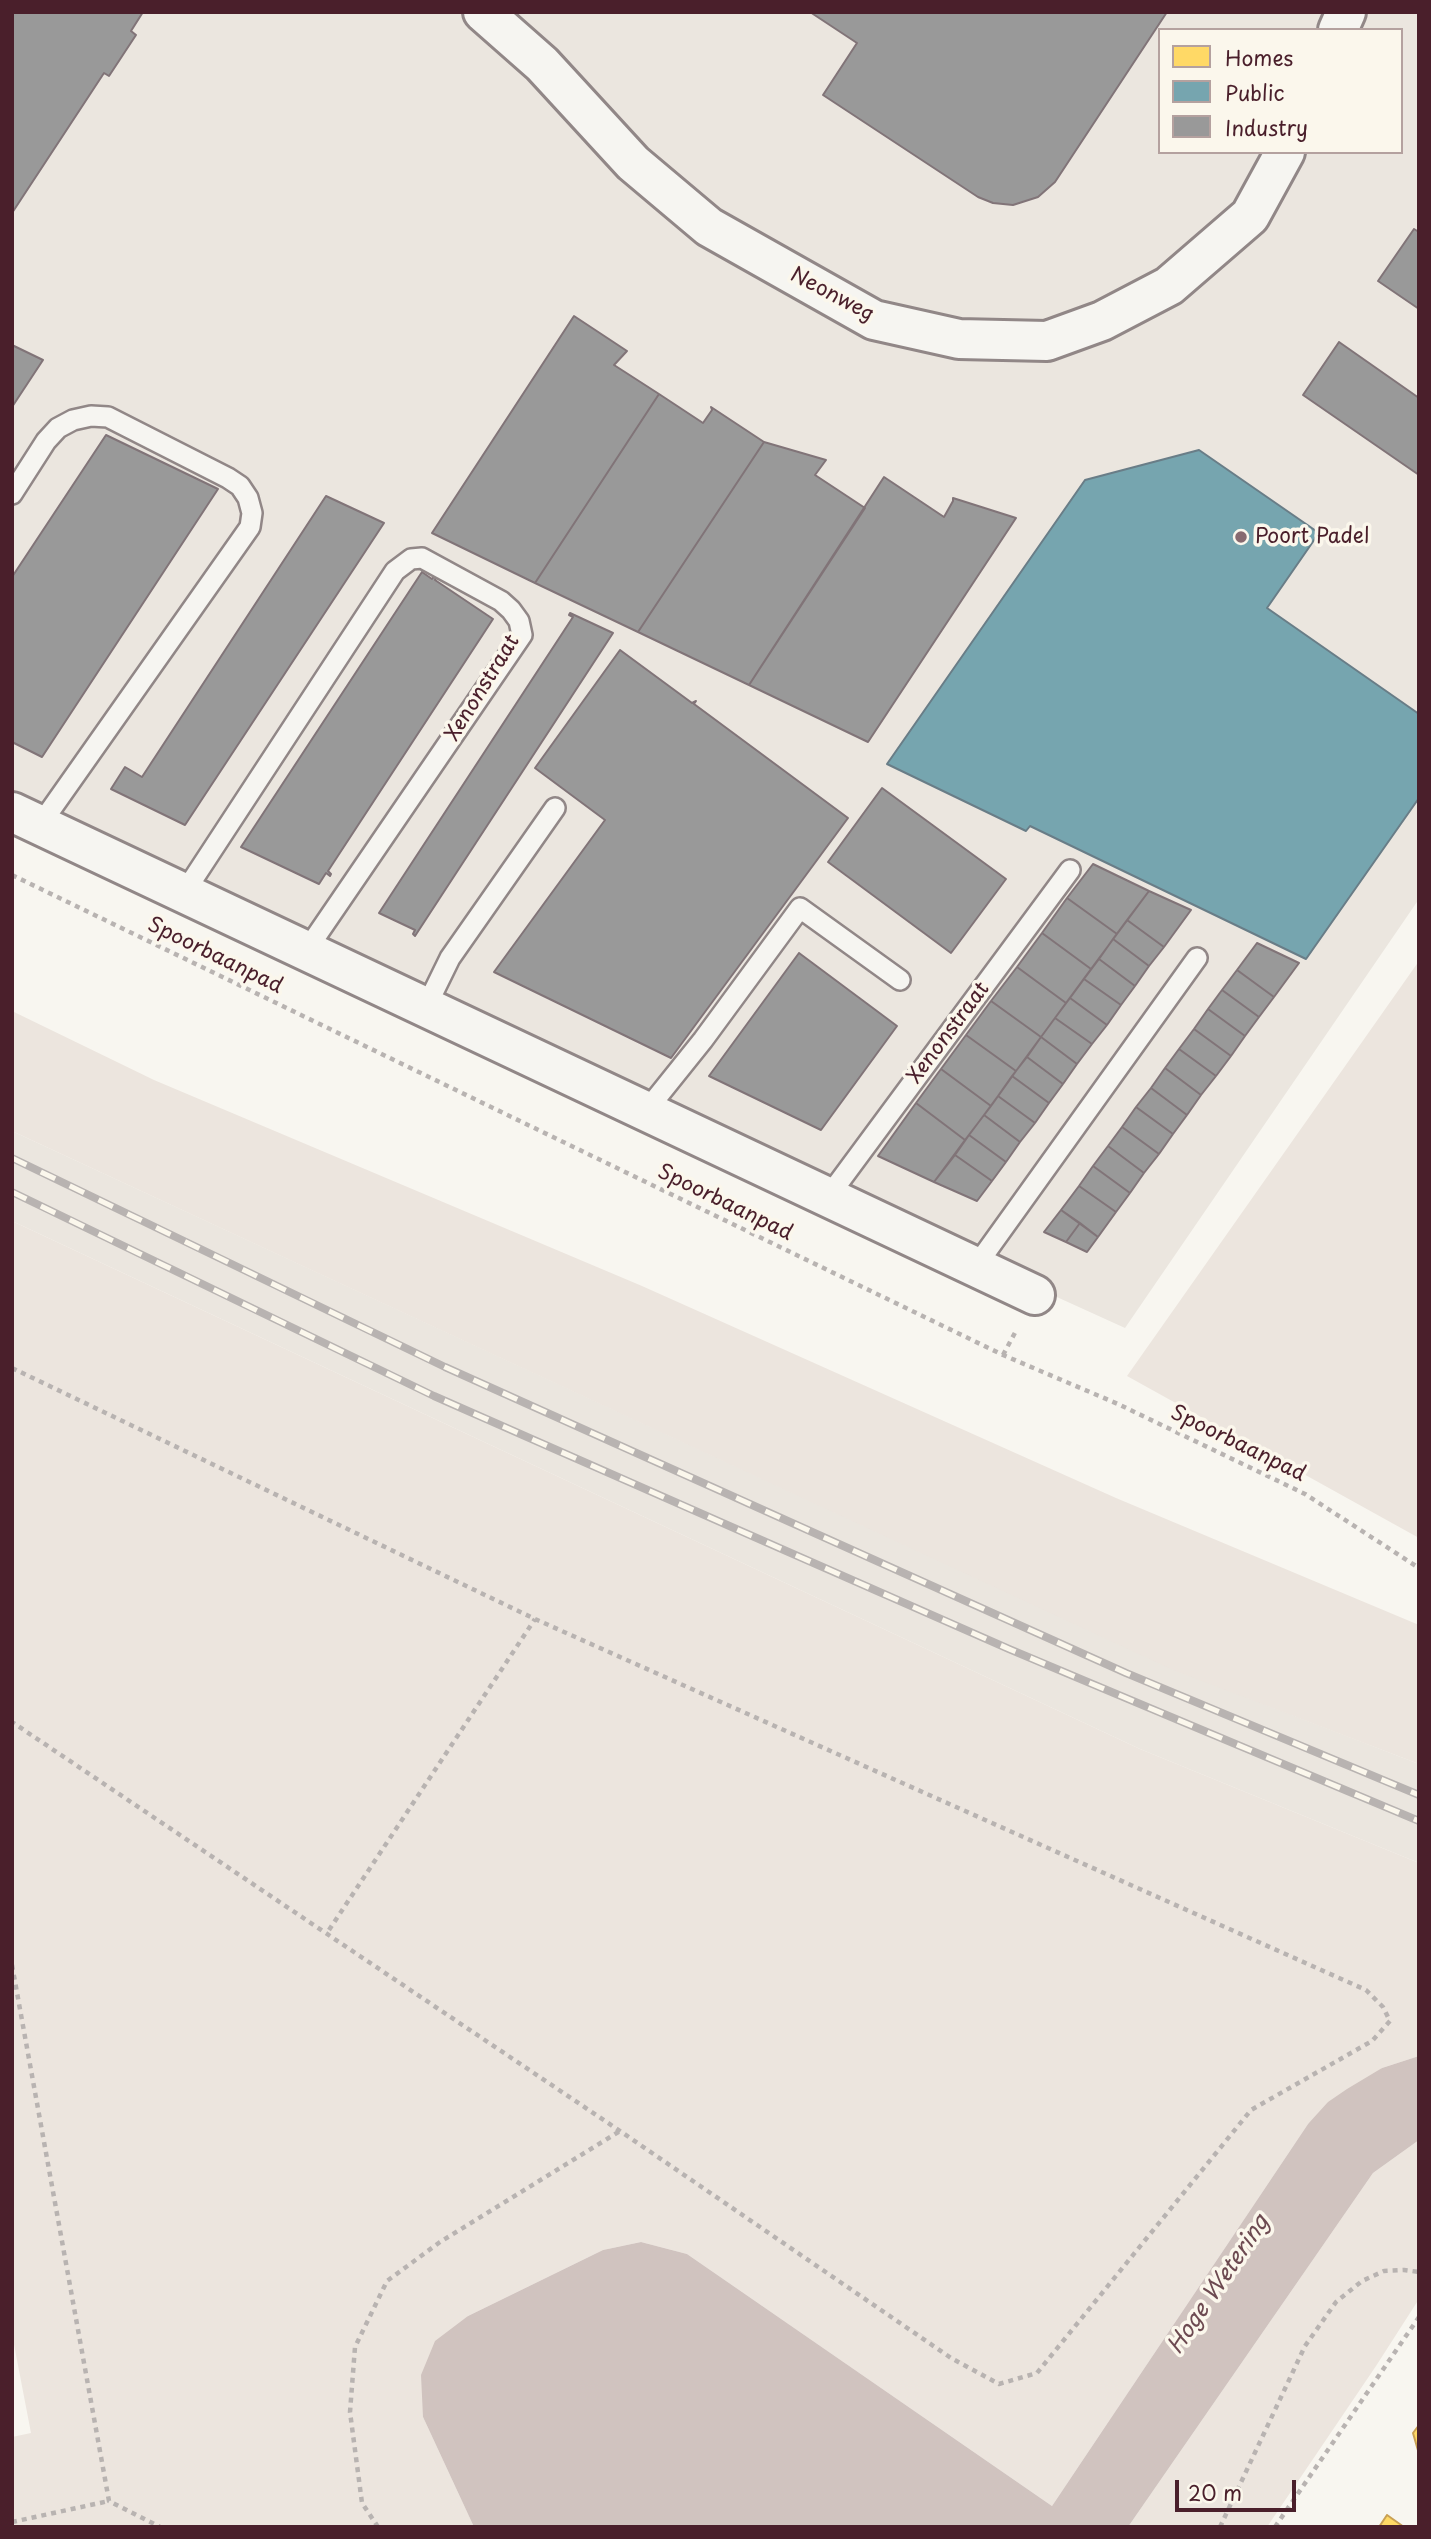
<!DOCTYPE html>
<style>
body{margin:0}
#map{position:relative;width:1431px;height:2539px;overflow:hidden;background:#f8f6f0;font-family:"Playpen Sans",sans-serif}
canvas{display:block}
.frame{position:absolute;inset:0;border:14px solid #4a1f2b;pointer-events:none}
.legend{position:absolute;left:1158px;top:28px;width:245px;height:126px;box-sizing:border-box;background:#fbf7ec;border:2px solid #b4a19f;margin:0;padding:9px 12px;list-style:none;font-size:21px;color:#4a1f2b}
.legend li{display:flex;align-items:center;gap:14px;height:35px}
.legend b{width:35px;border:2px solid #b4a19f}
.scale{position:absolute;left:1175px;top:2480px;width:121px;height:32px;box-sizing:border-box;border:4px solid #4a1f2b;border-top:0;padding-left:9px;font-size:21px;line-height:24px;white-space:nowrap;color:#4a1f2b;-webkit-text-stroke:5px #fbf7ec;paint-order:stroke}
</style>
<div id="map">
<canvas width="1431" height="2539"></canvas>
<div class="frame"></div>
<ul class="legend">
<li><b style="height:19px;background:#ffd966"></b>Homes</li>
<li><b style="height:19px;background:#76a5af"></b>Public</li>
<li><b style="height:19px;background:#999"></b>Industry</li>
</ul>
<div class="scale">20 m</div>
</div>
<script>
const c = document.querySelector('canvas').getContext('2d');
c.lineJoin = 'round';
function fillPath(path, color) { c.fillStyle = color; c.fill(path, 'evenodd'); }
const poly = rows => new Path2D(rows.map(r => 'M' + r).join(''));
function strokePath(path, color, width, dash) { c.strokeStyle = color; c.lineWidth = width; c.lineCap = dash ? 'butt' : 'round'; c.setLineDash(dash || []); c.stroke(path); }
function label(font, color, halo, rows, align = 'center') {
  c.font = font + ' "Playpen Sans",sans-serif'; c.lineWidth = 7; c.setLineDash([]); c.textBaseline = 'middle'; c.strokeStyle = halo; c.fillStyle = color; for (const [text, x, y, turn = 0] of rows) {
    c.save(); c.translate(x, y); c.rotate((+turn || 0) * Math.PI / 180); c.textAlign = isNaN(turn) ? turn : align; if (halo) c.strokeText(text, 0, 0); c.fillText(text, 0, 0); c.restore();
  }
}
fillPath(poly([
 [12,12,1419,12,1419,899,1125,1328,12,822],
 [1160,30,1401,30,1401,152,1160,152],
 [12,1131,1173,1669,1419,1764,1419,1863,1140,1749,12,1221]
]), '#ebe6df');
fillPath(poly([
 [1419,961,1419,1538,1127,1376],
 [12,1011,154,1080,642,1286,1116,1498,1419,1625,1419,1764,1173,1670,12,1131],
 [12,1221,1140,1749,1419,1863,1419,2056,1382,2068,1308,2124,1052,2506,687,2254,641,2242,603,2250,468,2316,423,2417,474,2527,12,2527,12,2437,31,2433,12,2334],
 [1419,2140,1419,2299,1376,2366,1267,2527,1128,2527,1373,2173]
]), '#ece5de');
fillPath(poly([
 [1419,2056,1419,2140,1373,2173,1128,2527,474,2527,423,2417,421,2375,435,2341,468,2316,603,2250,641,2242,687,2254,1052,2506,1308,2124,1328,2102,1347,2089,1382,2068]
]), '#d0c3bf');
const homes = poly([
 [1419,2425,1419,2454,1413,2433,1419,2425],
 [1387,2515,1404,2527,1379,2527,1387,2515]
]);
fillPath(homes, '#ffd966');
strokePath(homes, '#c9a154', 2);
const public = poly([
 [1199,450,1319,533,1267,608,1419,714,1419,798,1306,959,1030,826,1026,831,887,764,1085,480,1199,450]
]);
fillPath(public, '#76a5af');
strokePath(public, '#697d87', 2);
const industry = poly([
 [12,12,143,12,131,31,136,35,109,76,104,73,12,213,12,12],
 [810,12,1167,12,1055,182,1038,197,1013,205,993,203,978,197,823,95,857,43,810,12],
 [1414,229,1419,232,1419,309,1378,281,1414,229],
 [574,316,627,351,614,365,659,394,535,583,432,533,574,316],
 [1339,342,1419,398,1419,475,1303,395,1339,342],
 [12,345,43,360,12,407,12,345],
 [659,394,703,423,712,410,711,407,764,442,638,632,535,583,659,394],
 [106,435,218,489,42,757,12,742,12,577,106,435],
 [764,442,826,460,815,475,865,508,749,685,638,632,764,442],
 [884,477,944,517,953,501,953,498,1016,518,868,742,749,685,884,477],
 [326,496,384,523,185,825,111,789,125,767,142,777,326,496],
 [422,572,432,579,435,575,437,576,435,580,493,619,328,871,331,874,330,876,326,873,319,884,241,847,422,572],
 [570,613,613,633,415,936,413,934,415,930,379,913,573,617,569,615,570,613],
 [620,650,692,703,696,701,694,704,848,818,671,1058,494,972,605,820,535,768,620,650],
 [882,788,1006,879,951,953,828,862,882,788],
 [1093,864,1149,891,1117,934,1067,898,1093,864],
 [1149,891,1191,910,1164,947,1127,920,1149,891],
 [1067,898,1117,934,1091,969,1042,933,1067,898],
 [1127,920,1164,947,1149,966,1113,939,1127,920],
 [1042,933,1091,969,1066,1003,1017,967,1042,933],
 [1113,939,1149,966,1135,986,1099,959,1113,939],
 [1257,943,1299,963,1274,997,1237,970,1257,943],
 [799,953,897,1026,821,1130,709,1076,799,953],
 [1099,959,1135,986,1121,1005,1084,979,1099,959],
 [1017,967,1066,1003,1041,1037,991,1001,1017,967],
 [1237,970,1274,997,1259,1017,1222,990,1237,970],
 [1084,979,1121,1005,1107,1025,1070,998,1084,979],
 [1222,990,1259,1017,1245,1036,1208,1009,1222,990],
 [1070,998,1107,1025,1092,1044,1055,1018,1070,998],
 [991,1001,1041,1037,1016,1071,966,1035,991,1001],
 [1208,1009,1245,1036,1231,1056,1194,1029,1208,1009],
 [1055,1018,1092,1044,1077,1064,1041,1037,1055,1018],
 [1194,1029,1231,1056,1216,1076,1179,1049,1194,1029],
 [966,1035,1016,1071,991,1106,941,1069,966,1035],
 [1041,1037,1077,1064,1063,1084,1027,1057,1041,1037],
 [1179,1049,1216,1076,1201,1095,1165,1068,1179,1049],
 [1027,1057,1063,1084,1049,1103,1012,1076,1027,1057],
 [1165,1068,1201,1095,1187,1115,1151,1088,1165,1068],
 [941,1069,991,1106,965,1140,916,1103,941,1069],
 [1012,1076,1049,1103,1035,1123,998,1096,1012,1076],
 [1151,1088,1187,1115,1173,1134,1136,1107,1151,1088],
 [998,1096,1035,1123,1020,1142,984,1115,998,1096],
 [916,1103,965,1140,934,1182,878,1156,916,1103],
 [1136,1107,1173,1134,1159,1154,1122,1127,1136,1107],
 [984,1115,1020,1142,1006,1162,969,1135,984,1115],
 [1122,1127,1159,1154,1144,1173,1108,1146,1122,1127],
 [969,1135,1006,1162,992,1181,955,1155,969,1135],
 [1108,1146,1144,1173,1130,1193,1093,1166,1108,1146],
 [955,1155,992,1181,977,1201,934,1182,955,1155],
 [1093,1166,1130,1193,1116,1212,1079,1186,1093,1166],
 [1079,1186,1116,1212,1098,1237,1061,1210,1079,1186],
 [1061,1210,1080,1223,1066,1242,1044,1232,1061,1210],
 [1080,1223,1098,1237,1087,1252,1066,1242,1080,1223]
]);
fillPath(industry, '#999');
strokePath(industry, '#817478', 2);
const lane = poly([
 [12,494,46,441,58,428,73,420,91,416,108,417,228,478,240,486,248,498,252,513,250,527,40,825],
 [184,893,395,571,411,559,422,558,501,601,511,610,519,621,522,635,306,951],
 [426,1007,450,958,555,808],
 [646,1111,703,1040,800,908,900,980],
 [828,1197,1070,870],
 [976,1266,1197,958]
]);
const street = poly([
 [483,12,542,64,633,163,709,227,874,320,959,339,1047,341,1102,321,1169,286,1250,216,1285,152],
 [1338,30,1346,12],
 [12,812,1035,1295]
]);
strokePath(lane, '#918787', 24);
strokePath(street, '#918787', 44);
strokePath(poly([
 [12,875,1003,1355,1118,1404,1305,1494,1419,1568],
 [1003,1355,1017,1329],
 [12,1368,535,1619,1366,1990,1383,2007,1390,2021,1372,2041,1251,2110,1037,2373,999,2384,951,2358,620,2131,12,1722],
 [329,1930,535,1619],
 [12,1965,109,2501,160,2527],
 [12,2522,109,2501],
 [378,2527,362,2503,350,2412,355,2347,387,2281,440,2242,620,2131],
 [1220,2527,1305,2346,1336,2302,1362,2281,1384,2271,1404,2270,1419,2272],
 [1275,2527,1419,2317]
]), '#b8b3b1', 4.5, [5, 5]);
strokePath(lane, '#f6f5f1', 19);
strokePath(street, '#f6f5f1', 38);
const rail = poly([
 [12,1158,445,1367,1126,1673,1419,1795],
 [12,1192,434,1396,1009,1649,1419,1821]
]);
strokePath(rail, '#b8b3b1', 8);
strokePath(rail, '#fbf7ec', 5, [16]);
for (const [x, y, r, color] of [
 [1241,537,7,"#876a70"]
]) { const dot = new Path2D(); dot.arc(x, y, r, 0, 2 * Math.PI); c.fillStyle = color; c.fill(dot); strokePath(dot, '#fbf7ec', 2.5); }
label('21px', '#4a1f2b', '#fbf7ec', [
 ["Neonweg",832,295,28],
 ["Xenonstraat",483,688,-58],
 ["Spoorbaanpad",215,956,26],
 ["Xenonstraat",949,1033,-53],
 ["Spoorbaanpad",725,1203,26],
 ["Spoorbaanpad",1238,1444,26]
]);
label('21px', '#4a1f2b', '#fbf7ec', [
 ["Poort Padel",1255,537]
], 'left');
label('italic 23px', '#6d4a51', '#fbf7ec', [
 ["Hoge Wetering",1219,2285,-56]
]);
</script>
